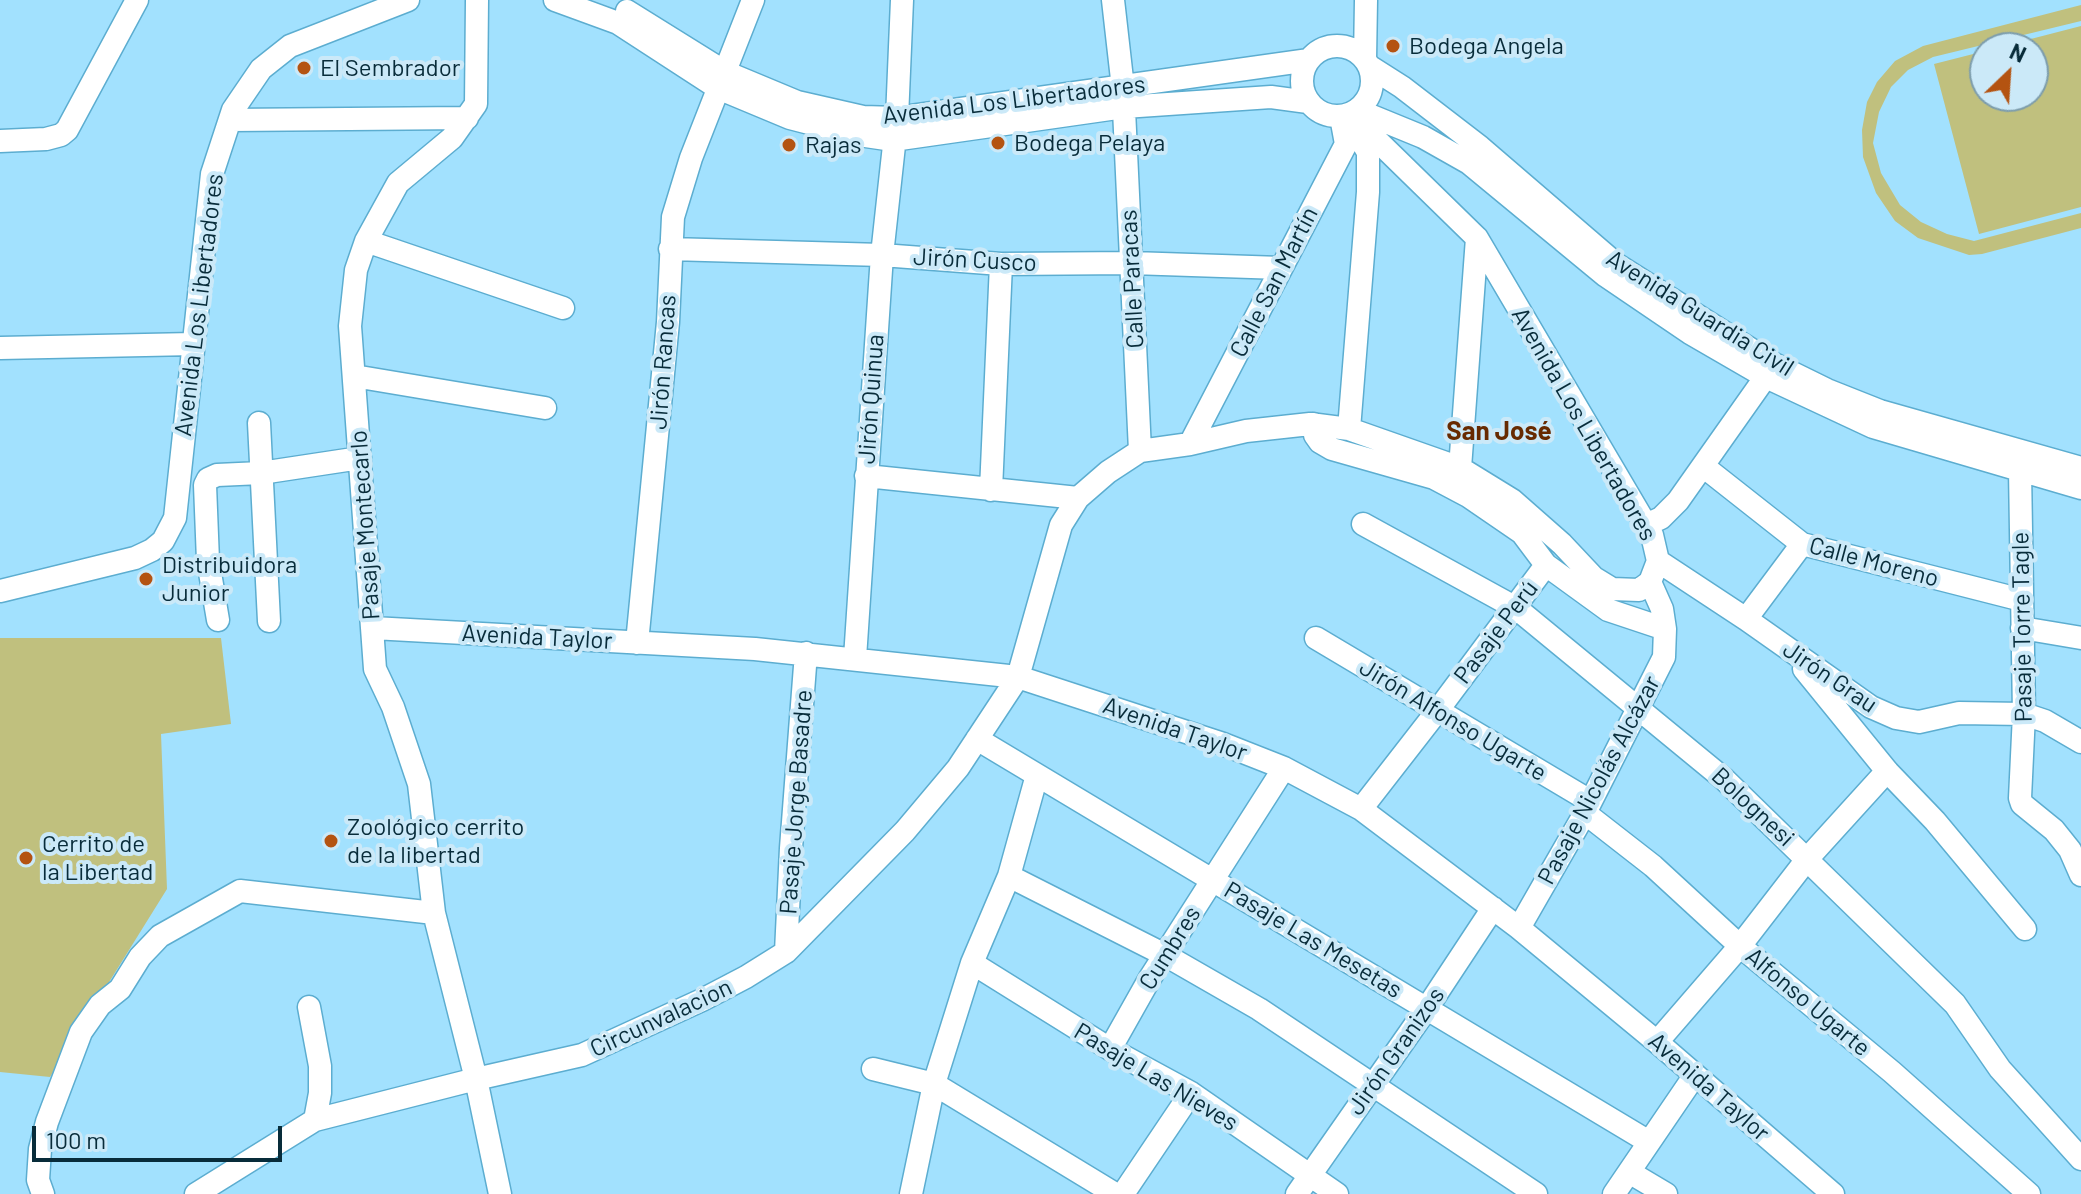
<!DOCTYPE html>
<meta charset="utf-8">
<style>
body{margin:0}
#map{position:relative;width:2081px;height:1194px;overflow:hidden;background:#a2e1fe;font-family:Barlow,sans-serif}
canvas{display:block}
.north{position:absolute;left:1969px;top:32px;width:80px;height:80px;box-sizing:border-box;background:#cbe9f8;border:2px solid #7d9dac;border-radius:50%;rotate:25deg;font-size:22px;font-weight:700;line-height:32px;text-align:center;color:#082c3a}
.north::after{content:'';display:block;margin:auto;width:28px;height:36px;background:#b45311;clip-path:polygon(50% 0,100% 100%,50% 72%,0 100%)}
.scale{position:absolute;left:32px;top:1126px;width:250px;height:36px;box-sizing:border-box;border:4px solid #082c3a;border-top:0;padding-left:10px;font-size:24px;line-height:28px;white-space:nowrap;color:#082c3a;-webkit-text-stroke:6px #cbe9f8;paint-order:stroke}
</style>
<div id="map">
<canvas width="2081" height="1194"></canvas>
<div class="north">N</div>
<div class="scale">100 m</div>
</div>
<script>
const c = document.querySelector('canvas').getContext('2d');
c.lineJoin = 'round';
function fillPath(path, color) { c.fillStyle = color; c.fill(path, 'evenodd'); }
const poly = rows => new Path2D(rows.map(r => 'M' + r).join(''));
function strokePath(path, color, width, dash) { c.strokeStyle = color; c.lineWidth = width; c.lineCap = dash ? 'butt' : 'round'; c.setLineDash(dash || []); c.stroke(path); }
function label(font, color, halo, rows, align = 'center') {
  c.font = font + ' Barlow,sans-serif'; c.lineWidth = 8; c.setLineDash([]); c.textBaseline = 'middle'; c.strokeStyle = halo; c.fillStyle = color; for (const [text, x, y, turn = 0] of rows) {
    c.save(); c.translate(x, y); c.rotate((+turn || 0) * Math.PI / 180); c.textAlign = isNaN(turn) ? turn : align; if (halo) c.strokeText(text, 0, 0); c.fillText(text, 0, 0); c.restore();
  }
}
fillPath(poly([
 [2081,5,2081,21,1933,57,1908,70,1891,87,1879,112,1873,143,1881,173,1900,205,1921,222,1947,234,1974,241,2081,213,2081,228,1982,254,1969,255,1918,238,1895,221,1876,193,1863,157,1862,130,1867,102,1877,82,1895,61,1923,46],
 [2081,26,2081,207,1979,234,1934,64,1985,51,1985,96,2033,96,2033,48,1996,48],
 [0,638,221,638,231,724,161,734,167,889,50,1077,0,1072]
]), '#c0c07e');
const minor = poly([
 [477,0,476,104,452,138,398,183,366,241,356,270,350,326,375,669,393,707,419,784,434,913,476,1079,500,1194],
 [555,0,618,23,718,88,790,118,852,134,893,140,1124,107,1271,97,1308,102],
 [1113,0,1123,88,1140,451],
 [627,11,725,72,797,102,863,117,897,118,1309,60],
 '1302 81a35 35 0 1 1 70 0a35 35 0 1 1-70 0Z',
 [1365,60,1366,0],
 [1369,66,1402,87,1480,147,1616,264,1774,364,1827,390,1880,411,2081,468],
 [1357,110,1423,137,1469,163,1606,276,1690,333,1766,377,1873,427,2081,488],
 [230,120,467,118],
 [0,141,46,139,61,135,67,130,137,0],
 [366,241,563,308],
 [670,249,882,255,1001,264,1132,263,1281,268],
 [0,348,193,344],
 [354,376,545,408],
 [259,423,269,621],
 [1314,424,1315,435,1320,442,1332,449,1434,478,1468,496,1522,533,1546,565,1438,710,1361,809],
 [1349,429,1368,192,1368,152,1353,127],
 [1190,444,1346,144,1341,117],
 [2023,456,2020,470,2024,714,2020,798,2022,804,2054,830,2070,850,2081,875],
 [1703,466,1802,544,2022,600],
 [1460,468,1477,238],
 [866,476,1078,498],
 [991,490,1001,264],
 [1363,524,1516,608,1724,779,1955,1004,2000,1069,2081,1159],
 [1646,525,1661,518,1678,501,1774,365],
 [1658,561,1746,619,1871,707,1896,718,1919,722,1959,713,2024,714,2045,721,2081,742],
 [1546,565,1608,610,1665,629],
 [0,591,135,558,152,550,163,541,175,518,212,174,233,110,261,69,290,46,408,0],
 [1746,619,1802,544],
 [218,620,208,561,205,485,208,479,217,475,261,473,360,458],
 [373,628,755,649,1018,677,1223,744,1284,768,1361,809,1519,928,1657,1042,1833,1194],
 [2022,628,2081,638],
 [1316,638,1590,801],
 [637,643,668,322,673,217,691,158,753,0],
 [855,658,882,255,897,118,902,0],
 [1804,669,1887,771,1935,821,2025,929],
 [977,739,1649,1142],
 [1585,813,1653,866,1740,946,1892,1072,2029,1194],
 [1009,876,1165,955,1259,1009,1536,1194],
 [1519,928,1585,813,1664,657,1665,629,1662,609,1650,582],
 [786,952,791,848,806,653],
 [972,963,1110,1049,1191,1093,1337,1194],
 [309,1007,320,1066,320,1093,315,1120],
 [1657,1042,1740,946,1808,858,1887,771],
 [1110,1049,1150,978,1284,768],
 [873,1069,934,1084,1115,1194],
 [1629,1172,1666,1194],
 [43,1194,38,1180,40,1149,47,1122,81,1032,100,1005,120,989,140,957,160,936,240,891,434,913],
 [196,1194,315,1120,476,1079,582,1055,702,1000,746,977,786,952,905,831,958,768,1018,677,1061,525,1078,498,1108,472,1140,451,1190,444,1246,431,1310,424,1349,429,1460,468,1512,500,1562,544,1594,578,1612,589,1639,590,1650,582,1658,561,1652,535,1477,238,1350,114],
 [911,1194,934,1084,972,963,1009,876,1037,775],
 [1123,1194,1191,1093],
 [1297,1194,1427,1008,1493,908],
 [1614,1194,1695,1075]
]);
strokePath(minor, '#5cadd0', 25);
strokePath(minor, '#fff', 22);
for (const [x, y, r, color] of [
 [1393,46,8,"#b45311"],
 [304,68,8,"#b45311"],
 [998,143,8,"#b45311"],
 [789,145,8,"#b45311"],
 [146,579,8,"#b45311"],
 [331,841,8,"#b45311"],
 [26,858,8,"#b45311"]
]) { const dot = new Path2D(); dot.arc(x, y, r, 0, 2 * Math.PI); c.fillStyle = color; c.fill(dot); strokePath(dot, '#cbe9f8', 3); }
label('24px', '#082c3a', '#cbe9f8', [
 ["Bodega Angela",1409,46],
 ["El Sembrador",320,68],
 ["Bodega Pelaya",1014,143],
 ["Rajas",805,145],
 ["Distribuidora",162,565],
 ["Junior",162,593],
 ["Zoológico cerrito",347,827],
 ["de la libertad",347,855],
 ["Cerrito de",42,844],
 ["la Libertad",42,872]
], 'left');
label('24px', '#082c3a', '#cbe9f8', [
 ["Avenida Los Libertadores",1014,100,-7],
 ["Jirón Cusco",975,260,3],
 ["Calle Paracas",1132,279,-93],
 ["Calle San Martín",1274,282,-63],
 ["Avenida Los Libertadores",199,305,-83],
 ["Avenida Guardia Civil",1700,313,32],
 ["Jirón Rancas",663,362,-86],
 ["Jirón Quinua",871,399,-86],
 ["Avenida Los Libertadores",1584,424,60],
 ["Pasaje Montecarlo",365,525,-94],
 ["Calle Moreno",1874,562,15],
 ["Pasaje Torre Tagle",2022,627,-91],
 ["Pasaje Perú",1496,632,-53],
 ["Avenida Taylor",537,637,3],
 ["Jirón Grau",1830,677,34],
 ["Jirón Alfonso Ugarte",1453,720,31],
 ["Avenida Taylor",1175,729,19],
 ["Pasaje Nicolás Alcázar",1599,780,-62],
 ["Pasaje Jorge Basadre",796,802,-86],
 ["Bolognesi",1753,807,43],
 ["Pasaje Las Mesetas",1313,940,31],
 ["Cumbres",1170,948,-58],
 ["Alfonso Ugarte",1808,1002,40],
 ["Circunvalacion",661,1018,-25],
 ["Jirón Granizos",1396,1051,-55],
 ["Pasaje Las Nieves",1156,1077,31],
 ["Avenida Taylor",1709,1087,41]
]);
label('bold 26px', '#672a00', '#cbe9f8', [
 ["San José",1499,431]
]);
</script>
